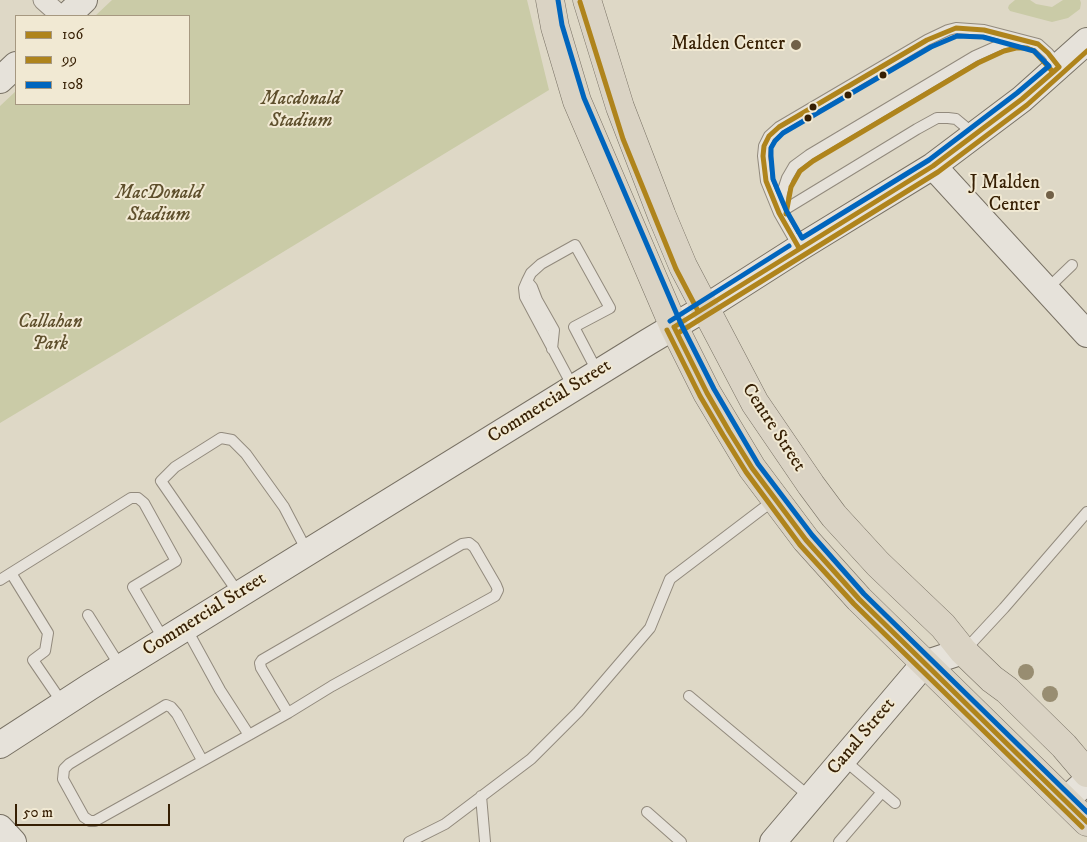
<!DOCTYPE html>
<style>
body{margin:0}
#map{position:relative;width:1087px;height:842px;overflow:hidden;background:#ded8c6;font-family:"IM FELL DW Pica",serif}
canvas{display:block}
.legend{position:absolute;left:15px;top:15px;width:175px;height:90px;box-sizing:border-box;background:#f1e9d3;border:1px solid #a69880;margin:0;padding:6px 9px;list-style:none;font-size:15px;color:#361f03}
.legend li{display:flex;align-items:center;gap:10px;height:25px}
.legend b{width:25px;border:1px solid #a69880}
.scale{position:absolute;left:15px;top:804px;width:155px;height:22px;box-sizing:border-box;border:2px solid #361f03;border-top:0;padding-left:6px;font-size:15px;line-height:18px;white-space:nowrap;color:#361f03;-webkit-text-stroke:4px #f1e9d3;paint-order:stroke}
</style>
<div id="map">
<canvas width="1087" height="842"></canvas>
<ul class="legend">
<li><b style="height:6px;background:#af841c"></b>106</li>
<li><b style="height:6px;background:#af841c"></b>99</li>
<li><b style="height:6px;background:#0065bd"></b>108</li>
</ul>
<div class="scale">50 m</div>
</div>
<script>
const c = document.querySelector('canvas').getContext('2d');
c.lineJoin = 'round';
function fillPath(path, color) { c.fillStyle = color; c.fill(path, 'evenodd'); }
const poly = rows => new Path2D(rows.map(r => 'M' + r).join(''));
function strokePath(path, color, width, dash) { c.strokeStyle = color; c.lineWidth = width; c.lineCap = dash ? 'butt' : 'round'; c.setLineDash(dash || []); c.stroke(path); }
function label(font, color, halo, rows, align = 'center') {
  c.font = font + ' "IM FELL DW Pica",serif'; c.lineWidth = 4; c.setLineDash([]); c.textBaseline = 'middle'; c.strokeStyle = halo; c.fillStyle = color; for (const [text, x, y, turn = 0] of rows) {
    c.save(); c.translate(x, y); c.rotate((+turn || 0) * Math.PI / 180); c.textAlign = isNaN(turn) ? turn : align; if (halo) c.strokeText(text, 0, 0); c.fillText(text, 0, 0); c.restore();
  }
}
fillPath(poly([
 [112,0,527,0,549,90,132,344,0,423,0,106,16,91,16,104,189,104,189,16,95,16],
 [1015,0,1030,0,1036,4,1052,7,1063,0,1080,0,1081,3,1080,9,1068,18,1052,22,1010,11,1008,8,1009,5]
]), '#cacba7');
const lane = poly([
 [779,213,782,193,787,178,794,166,809,155,975,56,1002,44,1020,41],
 [779,213,917,129,937,118,948,118,956,119,974,134],
 [799,248,779,213,766,181,763,156,764,146,769,136,779,127,927,40,948,30,956,28,984,30,1038,44,1048,53,1059,66],
 [527,281,524,288,525,297,573,387],
 [1047,289,1072,265],
 [552,349,554,330,537,300,532,287,527,281,531,273,541,264,575,245,610,308,574,327,598,373],
 [11,573,48,633,45,651,33,660,63,704],
 [0,580,131,498,138,498,144,503,176,561,133,587,164,640],
 [239,594,161,481,175,467,221,438,232,440,246,454,284,507,307,551],
 [88,615,120,666],
 [186,628,220,690,249,735,95,821,90,821,84,817,63,779,64,769,69,764,166,705,171,707,177,714,202,760],
 [965,650,1004,608,1087,512],
 [689,696,810,797],
 [249,735,288,713,332,686,495,596,498,590,496,585,474,547,469,543,462,544,262,660,260,663,261,668,288,713],
 [844,760,895,803],
 [481,796,485,842],
 [647,812,681,842],
 [409,842,445,824,531,759,578,712,650,628,670,579,774,500],
 [839,842,882,792]
]);
const street = poly([
 [43,0,61,16]
]);
const secondary = poly([
 [67,16,84,0],
 [0,80,16,65],
 [933,166,1087,334],
 [0,745,91,686,648,342,705,308,799,248,933,166,1022,99,1087,41],
 [1066,800,1087,781],
 [0,828,13,842],
 [773,842,924,664,963,651]
]);
const primary = poly([
 [550,0,555,27,577,101,674,327,707,393,752,468,806,540,859,599,1087,822],
 [587,0,620,107,662,216,683,266,755,403,811,485,834,516,878,564,943,626,963,651,992,679,1007,690,1064,746,1087,773]
]);
strokePath(lane, '#928a7d', 12);
strokePath(street, '#928a7d', 21);
strokePath(secondary, '#787164', 28);
strokePath(primary, '#787164', 29);
strokePath(lane, '#e6e2da', 10);
strokePath(street, '#e6e2da', 19);
strokePath(secondary, '#e6e2da', 26);
strokePath(primary, '#dad3c4', 28);
strokePath(poly([
 [799,248,779,213,766,181,763,156,764,146,769,136,779,127,927,40,956,28,984,30,1038,44,1048,53,1059,67],
 [674,327,707,393,729,431,752,468,806,540,859,599,1087,822],
 [674,327,933,166,1022,99,1059,67]
]), '#af841c', 5);
strokePath(poly([
 [580,2,623,139,676,269,698,311],
 [786,214,791,187,800,171,813,161,978,63,1004,51,1016,48,1027,48,1034,51,1053,72],
 [667,330,700,396,723,435,746,472,800,545,854,604,1082,827],
 [678,333,938,172,1027,105,1087,51]
]), '#af841c', 5);
strokePath(poly([
 [558,0,562,25,584,98,681,324,714,389,758,464,812,535,864,594,1087,812],
 [957,36,983,37,1034,51,1049,66,1017,93,929,160,802,238,786,210,773,179,771,156,771,148,775,141,783,133,931,47,957,36],
 [670,321,789,246]
]), '#0065bd', 5);
c.fillStyle = '#988d71';
for (const [x, y] of [
 [1026,672],
 [1050,694]
]) { c.beginPath(); c.arc(x, y, 8, 0, 2 * Math.PI); c.fill(); }
for (const [x, y, r, color] of [
 [796,45,6,"#716047"],
 [883,75,4.5,"#361f03"],
 [848,95,4.5,"#361f03"],
 [813,107,4.5,"#361f03"],
 [808,118,4.5,"#361f03"],
 [1050,195,5,"#716047"]
]) { const dot = new Path2D(); dot.arc(x, y, r, 0, 2 * Math.PI); c.fillStyle = color; c.fill(dot); strokePath(dot, '#f1e9d3', 2); }
label('19px', '#361f03', '#f1e9d3', [
 ["Malden Center",785,45],
 ["J Malden",1040,184],
 ["Center",1040,206]
], 'right');
label('italic 19px', '#5e4f2c', '#f1e9d3', [
 ["Macdonald",301,100],
 ["Stadium",301,122],
 ["MacDonald",159,194],
 ["Stadium",159,216],
 ["Callahan",50,323],
 ["Park",50,345]
]);
label('19px', '#361f03', '#f1e9d3', [
 ["Commercial Street",550,402,-32],
 ["Centre Street",773,428,57],
 ["Commercial Street",205,615,-32],
 ["Canal Street",862,737,-50]
]);
</script>
